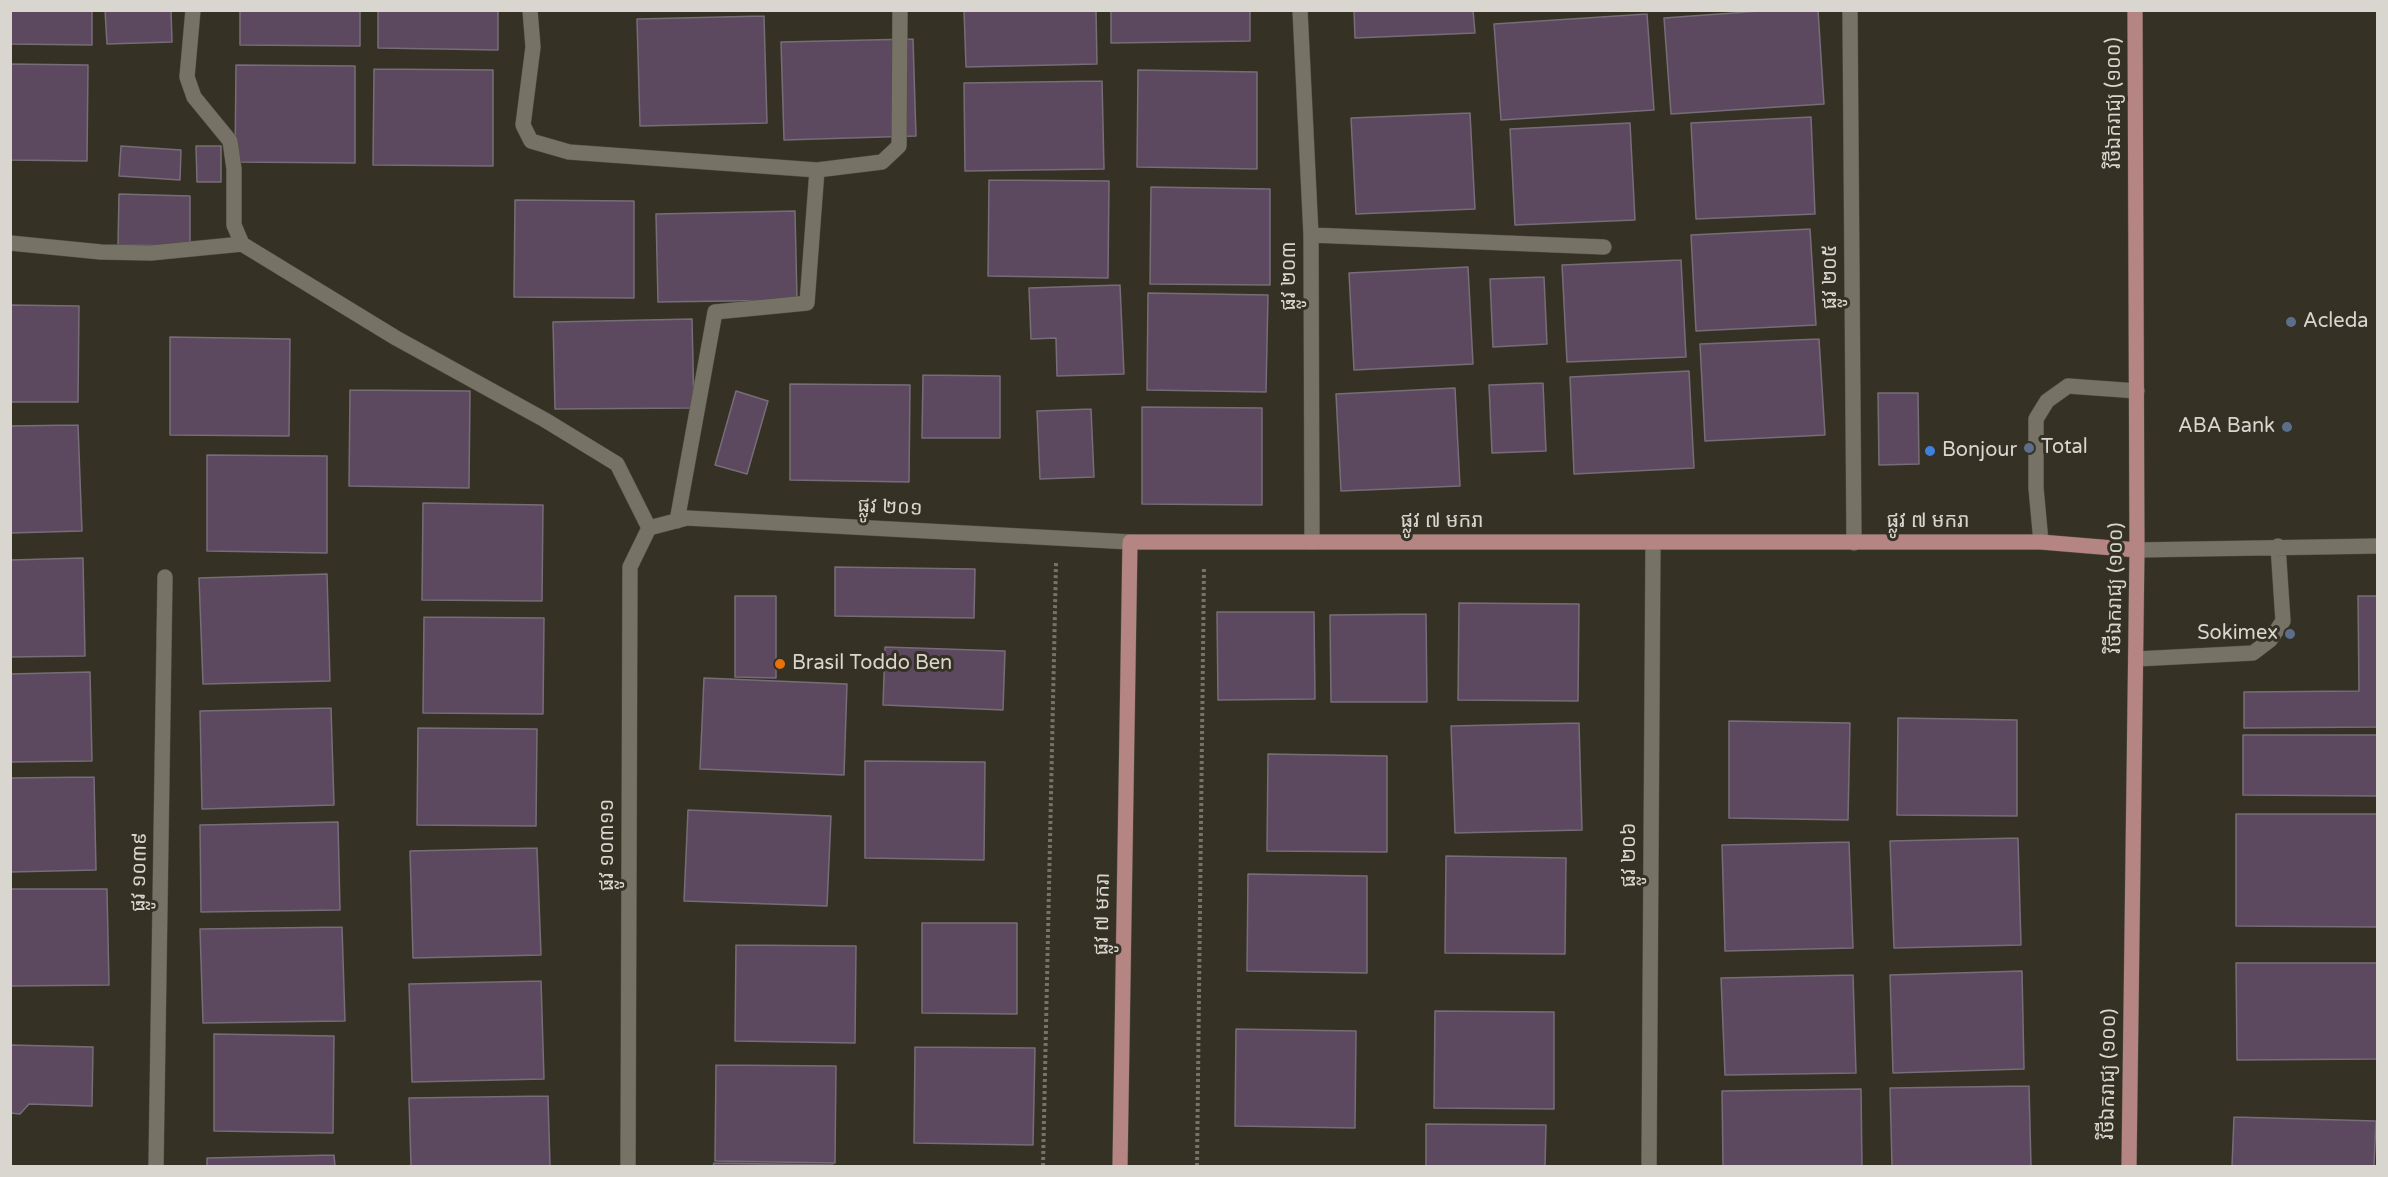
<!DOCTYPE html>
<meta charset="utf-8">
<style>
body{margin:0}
#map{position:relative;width:2388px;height:1177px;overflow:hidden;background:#353125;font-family:"Varela Round",sans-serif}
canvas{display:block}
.frame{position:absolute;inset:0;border:12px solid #d8d6ce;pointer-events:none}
</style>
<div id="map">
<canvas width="2388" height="1177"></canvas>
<div class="frame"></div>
</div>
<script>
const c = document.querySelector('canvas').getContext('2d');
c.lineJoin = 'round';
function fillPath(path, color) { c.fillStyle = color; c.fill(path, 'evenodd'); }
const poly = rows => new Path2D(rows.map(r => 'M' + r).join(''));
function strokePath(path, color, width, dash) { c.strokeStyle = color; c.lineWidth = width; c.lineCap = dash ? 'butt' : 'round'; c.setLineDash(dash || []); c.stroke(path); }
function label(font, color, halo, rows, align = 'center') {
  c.font = font + ' "Varela Round","Noto Sans Khmer",sans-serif'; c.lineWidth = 6; c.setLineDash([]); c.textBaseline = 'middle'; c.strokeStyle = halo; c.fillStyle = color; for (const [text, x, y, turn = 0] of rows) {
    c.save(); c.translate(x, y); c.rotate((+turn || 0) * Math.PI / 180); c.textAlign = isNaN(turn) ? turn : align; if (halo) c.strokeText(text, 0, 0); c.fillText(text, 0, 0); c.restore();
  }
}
const building = poly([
 [10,10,92,10,92,45,10,44,10,10],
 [105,10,171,10,172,42,107,44,105,10],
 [240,10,360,10,360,46,240,45,240,10],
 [378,10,498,10,498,50,378,48,378,10],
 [964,10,1096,10,1097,64,966,67,964,10],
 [1111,10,1250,10,1250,41,1111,43,1111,10],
 [1354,10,1473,10,1475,33,1355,38,1354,10],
 [1774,10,1818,10,1824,104,1671,114,1664,18,1774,10],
 [1647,14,1654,110,1501,120,1494,24,1647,14],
 [764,16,767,123,640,126,637,19,764,16],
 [913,39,916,136,784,140,781,42,913,39],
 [10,64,88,65,87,161,10,160,10,64],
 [236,65,355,66,355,163,235,162,236,65],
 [374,69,493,70,493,166,373,165,374,69],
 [1138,70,1257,72,1257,169,1137,167,1138,70],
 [1102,81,1104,169,965,171,964,83,1102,81],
 [1470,113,1475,209,1356,214,1351,118,1470,113],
 [1811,117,1815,214,1696,219,1691,123,1811,117],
 [1630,123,1635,220,1515,225,1510,129,1630,123],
 [121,146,181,150,180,180,119,176,121,146],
 [196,146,221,146,221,182,197,182,196,146],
 [989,180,1109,181,1108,278,988,276,989,180],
 [1151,187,1270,189,1270,285,1150,284,1151,187],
 [119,194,190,196,190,246,118,245,119,194],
 [515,200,634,201,634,298,514,297,515,200],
 [795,211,797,300,658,302,656,214,795,211],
 [1810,229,1816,325,1696,331,1691,235,1810,229],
 [1681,260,1686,357,1567,362,1562,265,1681,260],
 [1468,267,1473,364,1354,370,1349,273,1468,267],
 [1544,277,1547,344,1493,347,1490,279,1544,277],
 [1120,285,1124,374,1057,376,1056,338,1031,339,1029,288,1120,285],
 [1148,293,1268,295,1266,392,1147,390,1148,293],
 [10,305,79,306,78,402,10,402,10,305],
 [692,319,694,408,555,409,553,322,692,319],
 [170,337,290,339,289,436,170,435,170,337],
 [1819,339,1825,435,1705,441,1700,344,1819,339],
 [1689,371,1694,468,1574,474,1570,377,1689,371],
 [923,375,1000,376,1000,438,922,438,923,375],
 [1543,383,1546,451,1492,453,1489,385,1543,383],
 [790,384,910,385,909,482,790,480,790,384],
 [1455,388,1460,486,1341,491,1336,394,1455,388],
 [350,390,470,391,469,488,349,486,350,390],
 [736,391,768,401,747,474,715,465,736,391],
 [1878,393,1918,393,1919,464,1879,465,1878,393],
 [1142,407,1262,408,1262,505,1142,504,1142,407],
 [1091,409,1094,477,1040,479,1037,411,1091,409],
 [78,425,82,531,10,533,10,426,78,425],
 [207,455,327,456,327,553,207,551,207,455],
 [423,503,543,505,542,601,422,600,423,503],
 [83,558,85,656,10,657,10,560,83,558],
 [835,567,975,569,974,618,835,616,835,567],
 [327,574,330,681,203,684,199,578,327,574],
 [735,596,776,596,776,678,735,677,735,596],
 [2358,596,2378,596,2378,727,2244,728,2244,692,2359,691,2358,596],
 [1459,603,1579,604,1578,701,1458,700,1459,603],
 [1217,612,1314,612,1315,699,1218,700,1217,612],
 [1426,614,1427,702,1331,702,1330,615,1426,614],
 [424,617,544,618,543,714,423,713,424,617],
 [885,647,1005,651,1003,710,883,705,885,647],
 [90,672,92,761,10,762,10,674,90,672],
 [704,678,847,684,844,775,700,769,704,678],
 [331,708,334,805,202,809,200,711,331,708],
 [1898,718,2017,720,2017,816,1897,815,1898,718],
 [1729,721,1850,723,1848,820,1729,818,1729,721],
 [1579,723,1582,830,1455,833,1451,726,1579,723],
 [418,728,537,729,536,826,417,825,418,728],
 [2243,735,2378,735,2378,796,2243,795,2243,735],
 [1268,754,1387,756,1387,852,1267,851,1268,754],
 [865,761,985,762,984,860,865,858,865,761],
 [94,777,96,870,10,872,10,778,94,777],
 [688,810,831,816,827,906,684,901,688,810],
 [2236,814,2378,814,2378,927,2236,926,2236,814],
 [338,822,340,910,201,912,200,825,338,822],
 [2018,838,2021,945,1894,948,1890,841,2018,838],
 [1849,842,1853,948,1725,951,1722,845,1849,842],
 [537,848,541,955,413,958,410,851,537,848],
 [1446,856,1566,858,1565,954,1445,953,1446,856],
 [1248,874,1367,876,1367,973,1247,971,1248,874],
 [10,889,107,889,109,985,10,986,10,889],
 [922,923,1017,923,1017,1014,922,1013,922,923],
 [342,927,345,1021,203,1023,200,929,342,927],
 [736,945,856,946,855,1043,735,1041,736,945],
 [2236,963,2378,963,2378,1059,2237,1060,2236,963],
 [2022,971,2024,1069,1893,1073,1890,975,2022,971],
 [1853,975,1856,1073,1725,1075,1721,978,1853,975],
 [541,981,544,1079,412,1082,409,984,541,981],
 [1435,1011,1554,1012,1554,1109,1434,1108,1435,1011],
 [1236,1029,1356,1031,1355,1128,1235,1126,1236,1029],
 [214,1034,334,1036,333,1133,214,1131,214,1034],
 [10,1045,93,1047,92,1106,29,1104,20,1114,10,1113,10,1045],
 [915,1047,1035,1048,1033,1145,914,1143,915,1047],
 [716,1065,836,1066,835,1163,715,1161,716,1065],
 [2029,1086,2031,1166,1892,1166,1890,1088,2029,1086],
 [1861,1089,1862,1166,1723,1166,1722,1091,1861,1089],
 [548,1096,550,1166,411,1166,409,1098,548,1096],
 [2234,1117,2376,1121,2374,1166,2232,1166,2234,1117],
 [1426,1124,1546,1125,1545,1166,1426,1166,1426,1124],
 [334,1155,335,1166,207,1166,207,1158,334,1155],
 [714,1163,833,1165,833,1166,713,1166,714,1163]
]);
fillPath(building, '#5d495f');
strokePath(building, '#776d78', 1.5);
const minor = poly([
 [193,10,187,77,194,97,230,141,234,169,234,225,242,244,396,338,545,420,617,464,649,528],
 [530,10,533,47,523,125,531,141,569,152,817,170,882,162,899,146,900,10],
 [1300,10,1311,235,1312,542],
 [1850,10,1854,543],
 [1311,235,1604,247],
 [10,243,101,252,151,253,242,244],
 [677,521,715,312,807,303,817,170],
 [649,528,687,518,1130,542],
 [2041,542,2036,488,2036,419,2047,401,2068,386,2137,391],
 [2137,550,2378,546],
 [2136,659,2253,653,2270,640,2283,621,2278,546],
 [156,1166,165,577],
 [628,1166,630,567,649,528],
 [1649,1166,1653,543]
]);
const major = poly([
 [1120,1166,1130,542,2041,542,2137,550],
 [2129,1166,2137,550,2135,10]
]);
strokePath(minor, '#514e44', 16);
strokePath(major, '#514e44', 16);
strokePath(poly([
 [1043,1166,1056,563],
 [1197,1166,1204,567]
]), '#767368', 4, [3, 3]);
strokePath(minor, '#767265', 15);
strokePath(major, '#b48582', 15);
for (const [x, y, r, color] of [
 [2291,322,6,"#5c6f8a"],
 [2287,427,6,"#5c6f8a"],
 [2029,448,6,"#5c6f8a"],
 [1930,451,6,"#3f7fe0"],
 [2290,634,6,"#5c6f8a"],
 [780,664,6,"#e8710a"]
]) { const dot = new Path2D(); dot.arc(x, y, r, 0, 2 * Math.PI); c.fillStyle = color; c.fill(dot); strokePath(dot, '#353125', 2); }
label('20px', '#d8d6ce', '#353125', [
 ["វិថីឯករាជ្យ (១០០)",2115,103,-90],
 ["ផ្លូវ ២០៣",1290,276,-90],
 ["ផ្លូវ ២០៥",1831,277,-90],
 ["ផ្លូវ ២០១",890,508,3],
 ["ផ្លូវ ៧ មករា",1442,522],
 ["ផ្លូវ ៧ មករា",1928,522],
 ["វិថីឯករាជ្យ (១០០)",2116,588,-89],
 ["ផ្លូវ ១០៣១១",608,845,-90],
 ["ផ្លូវ ២០៦",1630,855,-90],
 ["ផ្លូវ ១០៣៩",140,872,-89],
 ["ផ្លូវ ៧ មករា",1103,914,-89],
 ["វិថីឯករាជ្យ (១០០)",2109,1074,-89]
]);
label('20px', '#d8d6ce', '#353125', [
 ["Acleda",2303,322],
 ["ABA Bank",2275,427,"right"],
 ["Total",2041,448],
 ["Bonjour",1942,451],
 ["Sokimex",2278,634,"right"],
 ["Brasil Toddo Ben",792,664]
], 'left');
</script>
